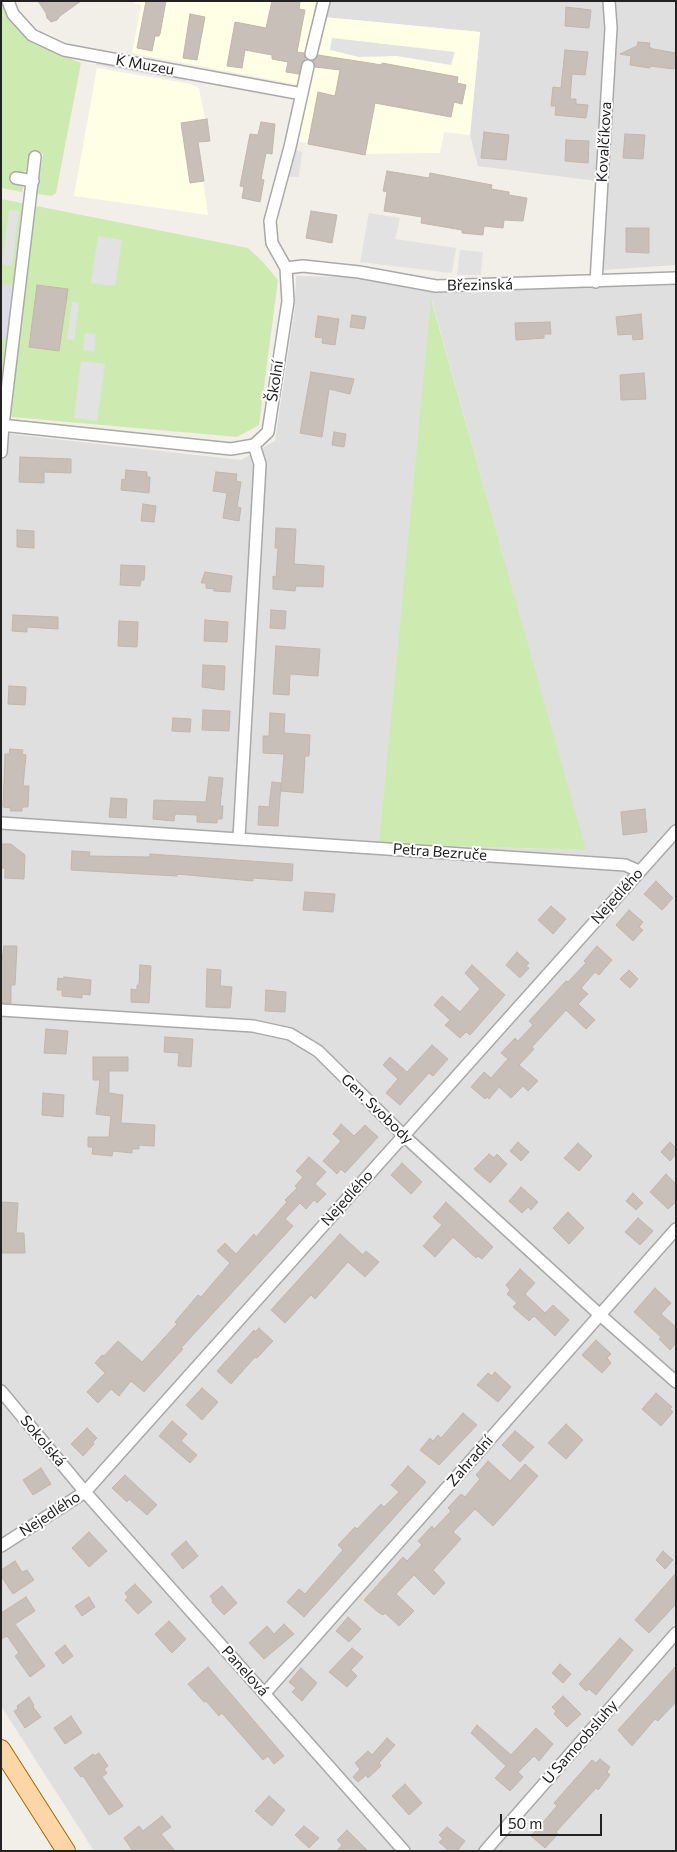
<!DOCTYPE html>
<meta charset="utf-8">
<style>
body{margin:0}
#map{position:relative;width:677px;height:1852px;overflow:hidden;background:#f2efe9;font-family:Commissioner,sans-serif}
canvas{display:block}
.frame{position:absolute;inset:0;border:2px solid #222;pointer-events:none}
.scale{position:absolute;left:500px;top:1814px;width:102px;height:22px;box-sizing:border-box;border:2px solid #222;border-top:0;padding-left:6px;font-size:15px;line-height:18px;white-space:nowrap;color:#222;-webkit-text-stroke:4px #fff;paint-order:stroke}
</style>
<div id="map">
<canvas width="677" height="1852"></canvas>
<div class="frame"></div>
<div class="scale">50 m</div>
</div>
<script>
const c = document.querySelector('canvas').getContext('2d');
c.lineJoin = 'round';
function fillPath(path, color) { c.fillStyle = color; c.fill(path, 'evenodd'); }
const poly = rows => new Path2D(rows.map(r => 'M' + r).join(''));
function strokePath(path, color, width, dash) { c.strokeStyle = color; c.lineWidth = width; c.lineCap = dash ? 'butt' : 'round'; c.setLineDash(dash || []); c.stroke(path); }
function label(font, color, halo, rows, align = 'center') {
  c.font = font + ' Commissioner,sans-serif'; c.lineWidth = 4; c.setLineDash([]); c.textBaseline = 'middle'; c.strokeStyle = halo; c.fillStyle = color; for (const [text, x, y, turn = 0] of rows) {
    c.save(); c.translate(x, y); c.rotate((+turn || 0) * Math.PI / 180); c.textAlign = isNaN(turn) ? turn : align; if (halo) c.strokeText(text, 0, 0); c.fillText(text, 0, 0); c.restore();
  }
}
fillPath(poly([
 [316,1,676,1,676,265,603,270,605,182,478,166,470,135,480,32,313,16],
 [296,276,351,277,435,291,676,285,676,1851,94,1851,1,1706,1,433,241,460,275,441,295,307],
 [432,301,585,850,380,844]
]), '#e0dfdf');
fillPath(poly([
 [135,1,316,1,313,16,480,32,470,135,444,132,440,153,366,154,296,141,310,87,132,53,141,5,134,3],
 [97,68,191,84,199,88,209,139,198,143,208,215,74,196]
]), '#ffffe5');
fillPath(poly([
 [1,1,5,1,31,41,81,63,56,193,52,196,37,194,43,154,30,152,26,170,23,173,16,176,15,183,23,187,22,192,1,188],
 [1,199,248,248,263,262,278,280,259,425,237,437,1,416],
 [431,299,586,850,379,844]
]), '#cdebb0');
fillPath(poly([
 [332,38,455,52,451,65,397,56,359,57,330,50],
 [97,58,187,75,186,81,96,65],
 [291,149,302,152,299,177,284,177],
 [9,210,19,211,12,266,2,264],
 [369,213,400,218,395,239,456,248,452,273,360,262],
 [98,236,122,240,115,286,91,283],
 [460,250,483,252,481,275,457,275],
 [72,302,79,303,74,340,67,339],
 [85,333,96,334,94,352,83,350],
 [81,361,105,364,97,421,74,418]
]), '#e2e2e2');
fillPath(poly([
 [1,284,20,287,13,339,1,338]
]), '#dddde8');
const building = poly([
 [38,1,81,1,60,16,57,20,51,22,47,18,46,13,38,1],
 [146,1,166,1,160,34,159,36,155,36,152,51,137,48,146,1],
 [272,1,300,1,299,9,305,10,297,52,304,53,305,59,301,64,299,74,286,72,288,62,272,59,272,55,245,50,242,68,227,66,235,22,266,28,272,1],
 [566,7,591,10,589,28,565,26,566,7],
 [190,14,205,17,197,60,183,58,190,14],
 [638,42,650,43,649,47,653,49,676,53,674,69,650,66,650,68,630,65,631,56,620,54,637,46,638,42],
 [565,50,588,52,585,75,572,74,570,99,576,99,576,104,588,105,586,118,555,115,556,106,551,106,553,87,561,88,565,50],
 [318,55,382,65,382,63,458,77,457,83,466,85,462,104,454,102,451,117,375,103,365,155,308,144,318,92,335,96,340,70,315,67,313,61,318,55],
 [207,119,210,141,198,142,204,181,190,183,181,123,207,119],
 [261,122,275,124,272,154,266,153,261,179,264,180,260,202,242,198,244,187,240,186,250,134,258,135,261,122],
 [484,132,509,135,506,160,481,158,484,132],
 [625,134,645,135,643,159,623,158,625,134],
 [566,140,589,141,588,163,565,161,566,140],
 [387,171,429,178,430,173,440,175,492,185,491,189,509,192,509,195,527,198,523,221,504,220,503,228,484,226,483,235,462,233,462,230,421,223,422,217,384,211,387,192,383,191,387,171],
 [311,211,337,215,332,243,306,238,311,211],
 [626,228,649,228,649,253,626,252,626,228],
 [37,285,68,289,59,351,29,347,37,285],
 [641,314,643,339,633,340,632,334,618,335,616,317,641,314],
 [352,315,366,317,364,329,350,327,352,315],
 [318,316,339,319,335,345,322,343,323,338,315,337,318,316],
 [550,322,551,334,544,334,544,338,516,340,515,323,550,322],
 [311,372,354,379,350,394,329,389,322,437,300,433,311,372],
 [644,373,646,399,621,400,620,375,644,373],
 [334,432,346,434,344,447,332,445,334,432],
 [20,457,71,459,71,473,44,472,44,483,19,482,20,457],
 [126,470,147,472,147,477,150,477,149,493,121,490,122,479,125,480,126,470],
 [216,472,237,474,236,481,241,482,237,507,241,508,239,521,223,518,227,493,213,491,216,472],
 [143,504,156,506,154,522,141,521,143,504],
 [276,528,296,529,294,564,324,566,323,587,296,586,295,591,273,589,273,576,276,577,278,548,275,548,276,528],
 [17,530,34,531,34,548,17,547,17,530],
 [121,565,145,566,144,580,141,580,140,586,120,585,121,565],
 [205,572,232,576,230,592,214,591,214,589,206,588,206,583,201,583,205,572],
 [271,610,286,611,285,629,270,628,271,610],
 [13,615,58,617,58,629,27,627,27,632,12,631,13,615],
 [205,620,228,622,227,642,204,641,205,620],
 [119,621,138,622,137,647,118,646,119,621],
 [276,646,320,649,318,676,290,674,289,695,273,694,276,646],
 [203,665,225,666,224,690,202,687,203,665],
 [9,686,26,687,25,705,8,704,9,686],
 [203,710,230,711,229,731,202,730,203,710],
 [270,713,285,714,284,733,310,735,309,756,305,756,303,793,281,791,284,754,263,753,263,736,269,736,270,713],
 [173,718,191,719,190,732,172,731,173,718],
 [10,749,23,750,22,754,26,755,23,786,29,786,28,807,22,807,22,811,10,811,11,808,3,807,5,754,9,754,10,749],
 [209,777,223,778,220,806,223,806,222,819,217,819,217,823,197,822,197,815,175,814,174,821,153,819,154,800,206,802,209,777],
 [272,782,281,783,278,826,258,825,259,806,269,807,272,782],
 [111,798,127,799,126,818,109,817,111,798],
 [645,809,647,832,623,835,621,812,645,809],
 [1,844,11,844,25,855,24,879,5,878,5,868,1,868,1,844],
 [72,851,90,852,89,856,150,857,150,854,293,864,292,881,253,878,253,881,177,874,177,876,71,870,72,851],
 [656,881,673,898,662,910,644,894,656,881],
 [305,892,335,894,333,912,303,910,305,892],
 [551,906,566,919,553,934,538,920,551,906],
 [629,910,643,922,639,927,643,930,633,941,616,925,629,910],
 [4,946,17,946,15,985,11,985,11,1003,1,1003,1,966,4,946],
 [597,946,612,960,599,975,595,972,581,988,588,994,578,1004,595,1020,586,1029,566,1010,532,1047,534,1049,519,1065,538,1081,528,1091,523,1086,511,1098,499,1087,489,1099,487,1097,485,1099,471,1087,484,1072,491,1078,508,1059,501,1053,515,1038,518,1041,533,1025,529,1021,566,981,568,982,586,963,584,961,597,946],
 [517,952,529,963,526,966,529,968,520,978,506,965,517,952],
 [140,965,151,966,149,1003,131,1002,131,989,137,990,137,985,139,985,140,965],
 [472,965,505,995,470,1035,466,1032,460,1038,445,1025,450,1020,434,1005,442,996,460,1012,480,989,465,973,472,965],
 [207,969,221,970,220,986,232,987,230,1008,206,1007,207,969],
 [629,970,638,979,630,988,620,979,629,970],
 [64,977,91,980,90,995,82,994,82,998,62,996,62,990,57,990,58,978,63,979,64,977],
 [266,990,286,992,285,1012,265,1011,266,990],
 [46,1029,68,1031,66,1054,44,1053,46,1029],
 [165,1037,193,1039,191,1067,178,1066,179,1053,164,1052,165,1037],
 [432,1045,448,1059,433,1076,429,1073,400,1105,386,1093,398,1079,383,1065,390,1057,407,1072,432,1045],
 [93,1057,128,1057,128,1071,109,1071,109,1093,123,1095,121,1123,155,1125,154,1146,139,1145,139,1149,132,1149,132,1153,113,1151,112,1156,92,1154,93,1147,88,1147,88,1137,109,1137,111,1116,96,1114,100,1080,93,1080,93,1057],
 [43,1093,64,1095,63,1117,42,1115,43,1093],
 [341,1124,354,1136,365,1125,378,1137,345,1173,341,1169,337,1174,323,1161,341,1141,333,1134,341,1124],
 [518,1142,529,1152,521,1161,510,1151,518,1142],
 [670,1142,676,1148,676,1154,670,1161,661,1152,670,1142],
 [578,1143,592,1156,579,1171,564,1158,578,1143],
 [489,1154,494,1158,497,1154,507,1164,490,1183,474,1169,489,1154],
 [309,1157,326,1172,315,1184,326,1194,317,1203,314,1200,306,1209,300,1203,285,1219,293,1226,181,1348,183,1349,144,1392,131,1381,119,1396,111,1389,98,1403,87,1392,105,1373,95,1363,102,1355,104,1356,118,1341,142,1362,177,1324,175,1322,198,1295,201,1297,230,1263,217,1251,225,1243,236,1254,254,1234,256,1237,287,1202,285,1200,297,1188,295,1186,303,1177,296,1171,309,1157],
 [402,1163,422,1182,411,1194,391,1175,402,1163],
 [666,1174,676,1184,676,1202,668,1209,650,1192,666,1174],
 [521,1187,538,1202,531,1210,528,1207,522,1213,509,1201,521,1187],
 [633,1193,643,1203,636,1210,626,1201,633,1193],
 [1,1202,18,1203,16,1233,24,1233,25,1253,1,1253,1,1202],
 [446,1202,493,1247,482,1259,478,1256,476,1258,453,1237,435,1257,423,1246,442,1225,433,1217,446,1202],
 [568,1212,584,1228,569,1244,553,1228,568,1212],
 [638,1218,653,1231,640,1245,625,1232,638,1218],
 [340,1234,363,1255,366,1251,379,1262,365,1277,348,1262,315,1299,311,1295,285,1323,271,1310,340,1234],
 [520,1269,535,1283,525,1294,545,1313,553,1305,569,1320,555,1336,534,1316,529,1321,513,1307,517,1303,507,1294,510,1290,506,1285,520,1269],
 [655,1288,671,1303,661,1314,676,1327,676,1343,670,1350,659,1339,661,1337,634,1312,655,1288],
 [259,1328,273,1341,257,1358,255,1357,231,1384,217,1371,254,1330,255,1332,259,1328],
 [596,1340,611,1354,607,1358,611,1363,602,1373,582,1355,596,1340],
 [495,1372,511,1387,498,1402,477,1385,488,1373,492,1376,495,1372],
 [202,1388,218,1402,202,1420,186,1405,202,1388],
 [656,1393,672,1407,670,1409,673,1412,661,1426,642,1409,656,1393],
 [463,1413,477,1425,439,1465,420,1450,430,1438,433,1441,438,1435,441,1438,463,1413],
 [172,1421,187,1434,181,1441,197,1455,190,1463,159,1436,172,1421],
 [566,1424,583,1440,566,1459,548,1443,566,1424],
 [87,1428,97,1438,93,1442,94,1444,83,1456,71,1444,87,1428],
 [515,1431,534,1447,520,1462,502,1445,515,1431],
 [488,1461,510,1481,525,1464,538,1476,493,1526,475,1509,453,1532,461,1539,433,1570,445,1583,434,1595,414,1575,396,1594,414,1611,399,1626,385,1613,383,1615,378,1612,364,1600,403,1557,407,1561,422,1545,418,1541,432,1526,434,1529,451,1511,448,1508,461,1494,465,1497,480,1479,476,1475,488,1461],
 [408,1466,426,1482,304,1617,287,1602,299,1589,305,1594,343,1550,338,1545,355,1527,357,1529,381,1504,384,1507,399,1492,391,1485,408,1466],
 [41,1468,51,1484,33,1495,23,1480,41,1468],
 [125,1475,157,1505,147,1515,129,1499,127,1502,112,1488,125,1475],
 [89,1532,107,1551,89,1567,72,1548,89,1532],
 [186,1541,198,1556,183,1569,171,1554,186,1541],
 [663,1551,673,1560,665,1569,656,1560,663,1551],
 [15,1561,22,1572,27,1570,34,1580,13,1594,1,1576,1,1570,15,1561],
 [676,1573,676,1604,649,1633,635,1620,676,1573],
 [135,1584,152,1602,138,1614,125,1600,128,1597,125,1593,135,1584],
 [222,1586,237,1603,224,1615,212,1602,213,1600,210,1596,222,1586],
 [26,1597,35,1611,15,1624,45,1666,30,1677,15,1656,19,1653,7,1636,1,1639,1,1613,26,1597],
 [89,1597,95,1607,82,1616,75,1606,89,1597],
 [348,1617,361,1629,349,1642,336,1631,348,1617],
 [169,1621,186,1639,172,1653,155,1634,169,1621],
 [284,1624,294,1634,264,1659,249,1643,267,1626,274,1634,284,1624],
 [620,1638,633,1650,596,1695,589,1689,586,1691,579,1684,620,1638],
 [65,1645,73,1656,63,1664,55,1653,65,1645],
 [352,1648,363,1657,351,1670,357,1676,347,1687,329,1672,352,1648],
 [560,1664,571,1674,563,1683,552,1673,560,1664],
 [676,1666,676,1702,658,1721,655,1719,632,1746,618,1730,676,1666],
 [208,1667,284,1756,274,1764,268,1756,263,1760,222,1713,219,1716,206,1701,204,1702,188,1684,208,1667],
 [301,1668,317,1683,302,1701,292,1692,296,1688,289,1682,301,1668],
 [563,1696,581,1714,567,1727,554,1714,556,1711,552,1707,563,1696],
 [29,1697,34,1705,33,1707,41,1717,25,1728,14,1711,18,1709,17,1706,29,1697],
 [71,1716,82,1733,65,1744,54,1728,71,1716],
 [477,1725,511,1755,536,1728,553,1744,539,1761,534,1756,518,1772,523,1777,510,1791,495,1778,506,1766,471,1733,477,1725],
 [387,1738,395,1745,379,1763,381,1766,368,1778,366,1775,358,1782,353,1777,360,1769,355,1763,368,1751,372,1755,387,1738],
 [99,1753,108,1766,104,1769,107,1773,102,1777,123,1806,109,1815,83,1776,81,1777,74,1768,93,1754,94,1756,99,1753],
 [600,1759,610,1767,607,1772,610,1775,598,1790,596,1788,556,1832,558,1834,545,1848,531,1836,557,1806,554,1803,592,1760,596,1763,600,1759],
 [405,1784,422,1803,409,1815,392,1796,405,1784],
 [269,1796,285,1810,272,1826,255,1811,269,1796],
 [162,1816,171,1827,161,1834,175,1851,133,1851,124,1838,139,1826,143,1831,162,1816],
 [304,1826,319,1838,309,1848,295,1835,304,1826],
 [447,1827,465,1841,457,1851,449,1851,439,1842,443,1839,439,1835,447,1827],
 [347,1830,368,1851,337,1851,342,1845,337,1840,347,1830]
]);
fillPath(building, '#c7bfb8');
strokePath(building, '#c4b6ab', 1);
const street = poly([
 [8,1,13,14,32,35,64,50,302,94],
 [311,54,324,1],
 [16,178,33,181],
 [286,268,303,266,359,272,436,286,676,278],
 [596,282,611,28,609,1],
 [1,425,231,449,254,445,268,432,288,301,286,268,272,243,270,221,290,147,308,66],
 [1,452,3,425,35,157],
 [1,823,625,865,639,871],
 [239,838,260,464,254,445],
 [1,1010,253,1026,290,1034,318,1051,403,1135,599,1314,676,1382],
 [1,1391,85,1492,404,1851],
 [1,1546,85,1492,676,831],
 [265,1693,676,1229],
 [485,1851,676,1633]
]);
const primary = poly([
 [1,1749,66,1851]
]);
strokePath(street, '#a9a9a9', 14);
strokePath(primary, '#a06b00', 20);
strokePath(street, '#fff', 11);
strokePath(primary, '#fcd6a4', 18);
label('15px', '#222', '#fff', [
 ["K Muzeu",145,65,10],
 ["Kovalčíkova",604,142,-87],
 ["Březinská",480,285,-1],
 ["Školní",275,381,-81],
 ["Petra Bezruče",440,852,4],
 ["Nejedlého",617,896,-48],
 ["Gen. Svobody",377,1109,44],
 ["Nejedlého",347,1198,-48],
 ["Sokolská",43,1441,50],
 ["Zahradní",470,1461,-49],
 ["Nejedlého",50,1514,-33],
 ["Panelová",245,1671,48],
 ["U Samoobsluhy",580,1742,-49]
]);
</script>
